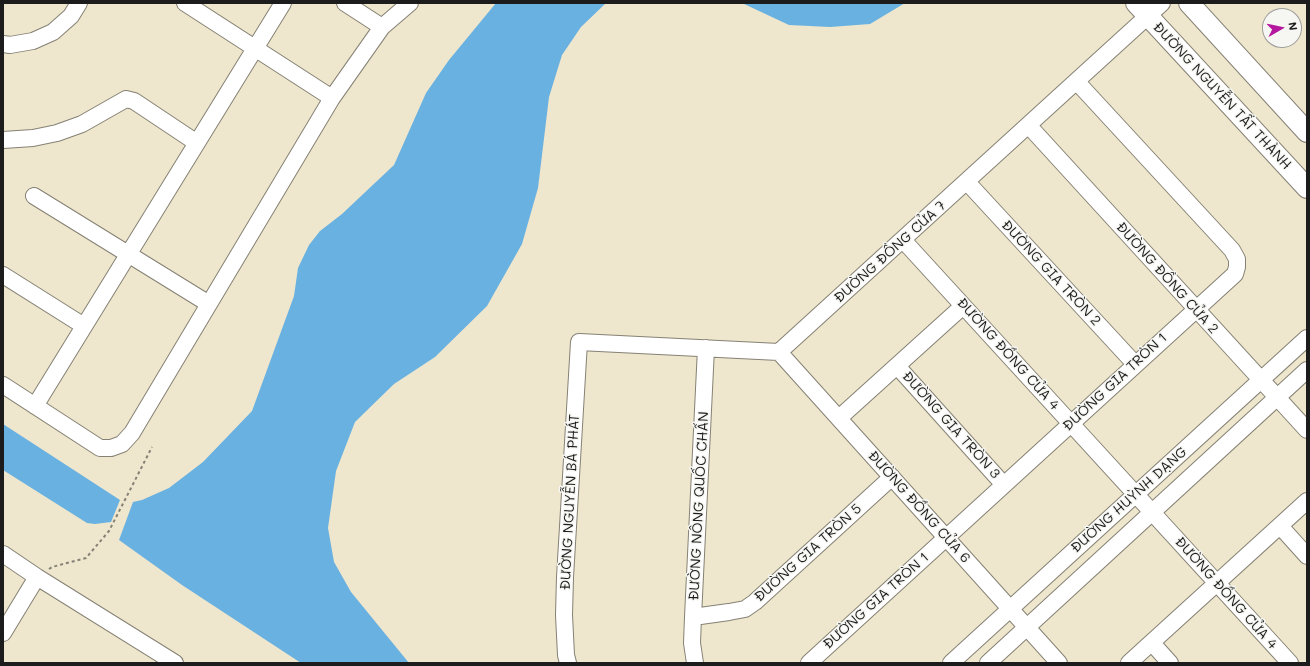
<!DOCTYPE html>
<meta charset="utf-8">
<style>
body{margin:0}
#map{position:relative;width:1310px;height:666px;overflow:hidden;background:#eee6cd;font-family:Mali,sans-serif}
canvas{display:block}
.frame{position:absolute;inset:0;border:4px solid #1c1c1c;pointer-events:none}
.north{position:absolute;left:1262px;top:8px;width:40px;height:40px;box-sizing:border-box;background:#f6f6f2;border:1px solid #9f9f9c;border-radius:50%;rotate:81deg;font-size:11px;font-weight:700;line-height:16px;text-align:center;color:#1c1c1c}
.north::after{content:'';display:block;margin:auto;width:14px;height:18px;background:#b5179e;clip-path:polygon(50% 0,100% 100%,50% 72%,0 100%)}
</style>
<div id="map">
<canvas width="1310" height="666"></canvas>
<div class="frame"></div>
<div class="north">N</div>
</div>
<script>
const c = document.querySelector('canvas').getContext('2d');
c.lineJoin = 'round';
function fillPath(path, color) { c.fillStyle = color; c.fill(path, 'evenodd'); }
const poly = rows => new Path2D(rows.map(r => 'M' + r).join(''));
function strokePath(path, color, width, dash) { c.strokeStyle = color; c.lineWidth = width; c.lineCap = dash ? 'butt' : 'round'; c.setLineDash(dash || []); c.stroke(path); }
function label(font, color, halo, rows, align = 'center') {
  c.font = font + ' Mali,sans-serif'; c.lineWidth = 3; c.setLineDash([]); c.textBaseline = 'middle'; c.strokeStyle = halo; c.fillStyle = color; for (const [text, x, y, turn = 0] of rows) {
    c.save(); c.translate(x, y); c.rotate((+turn || 0) * Math.PI / 180); c.textAlign = isNaN(turn) ? turn : align; if (halo) c.strokeText(text, 0, 0); c.fillText(text, 0, 0); c.restore();
  }
}
fillPath(poly([
 [496,3,606,3,581,27,562,55,549,97,538,188,522,244,487,306,435,357,394,384,355,422,336,471,328,528,334,562,351,592,409,663,301,663,182,585,119,540,133,502,142,500,169,488,203,462,252,411,294,296,298,268,309,245,320,231,342,214,394,165,426,93,449,60],
 [742,3,905,3,870,24,830,27,789,25],
 [3,424,120,500,111,522,95,524,87,523,3,470]
]), '#69b1e0');
const minor = poly([
 [185,3,332,98],
 [345,3,382,27],
 [3,44,10,45,33,41,53,32,71,16,79,3],
 [1029,126,1307,430],
 [3,140,33,138,57,133,82,124,126,99,134,101,197,143],
 [967,182,1135,364],
 [34,196,209,304],
 [903,240,1290,663],
 [3,275,84,326],
 [779,352,1059,663],
 [897,366,1004,485],
 [3,385,100,448,111,448,122,444,132,433,332,98,382,27,410,3],
 [35,406,283,3],
 [839,418,963,306],
 [1280,526,1307,556],
 [3,554,37,577,175,663],
 [693,617,729,612,745,609,755,602,892,477],
 [3,633,37,577],
 [1152,643,1170,663],
 [568,663,566,655,564,615,565,577,579,342,779,352,1162,3],
 [695,663,692,643,693,617,706,348],
 [809,663,1235,274,1237,267,1237,259,1232,250,1077,82],
 [951,663,1307,338],
 [988,663,1307,370],
 [1129,663,1307,501]
]);
const major = poly([
 [1136,3,1307,188],
 [1189,3,1307,132]
]);
strokePath(minor, '#858174', 18);
strokePath(major, '#858174', 22);
strokePath(poly([
 [49,569,52,567,86,558,109,531,152,447]
]), '#858174', 2, [3, 3]);
strokePath(minor, '#fff', 16);
strokePath(major, '#fff', 20);
label('14px', '#1c1c1c', '#f6f6f2', [
 ["ĐƯỜNG NGUYỄN TẤT THÀNH",1222,96,47],
 ["ĐƯỜNG ĐỒNG CỬA 7",890,252,-42],
 ["ĐƯỜNG GIA TRÒN 2",1051,273,47],
 ["ĐƯỜNG ĐỒNG CỬA 2",1167,278,48],
 ["ĐƯỜNG ĐỒNG CỬA 4",1008,354,48],
 ["ĐƯỜNG GIA TRÒN 1",1115,382,-43],
 ["ĐƯỜNG GIA TRÒN 3",951,425,48],
 ["ĐƯỜNG HUỲNH DẠNG",1129,500,-42],
 ["ĐƯỜNG NGUYỄN BÁ PHÁT",570,502,-87],
 ["ĐƯỜNG NÔNG QUỐC CHẤN",699,506,-87],
 ["ĐƯỜNG ĐỒNG CỬA 6",919,507,48],
 ["ĐƯỜNG GIA TRÒN 5",808,553,-42],
 ["ĐƯỜNG ĐỒNG CỬA 4",1226,593,48],
 ["ĐƯỜNG GIA TRÒN 1",876,601,-42]
]);
</script>
